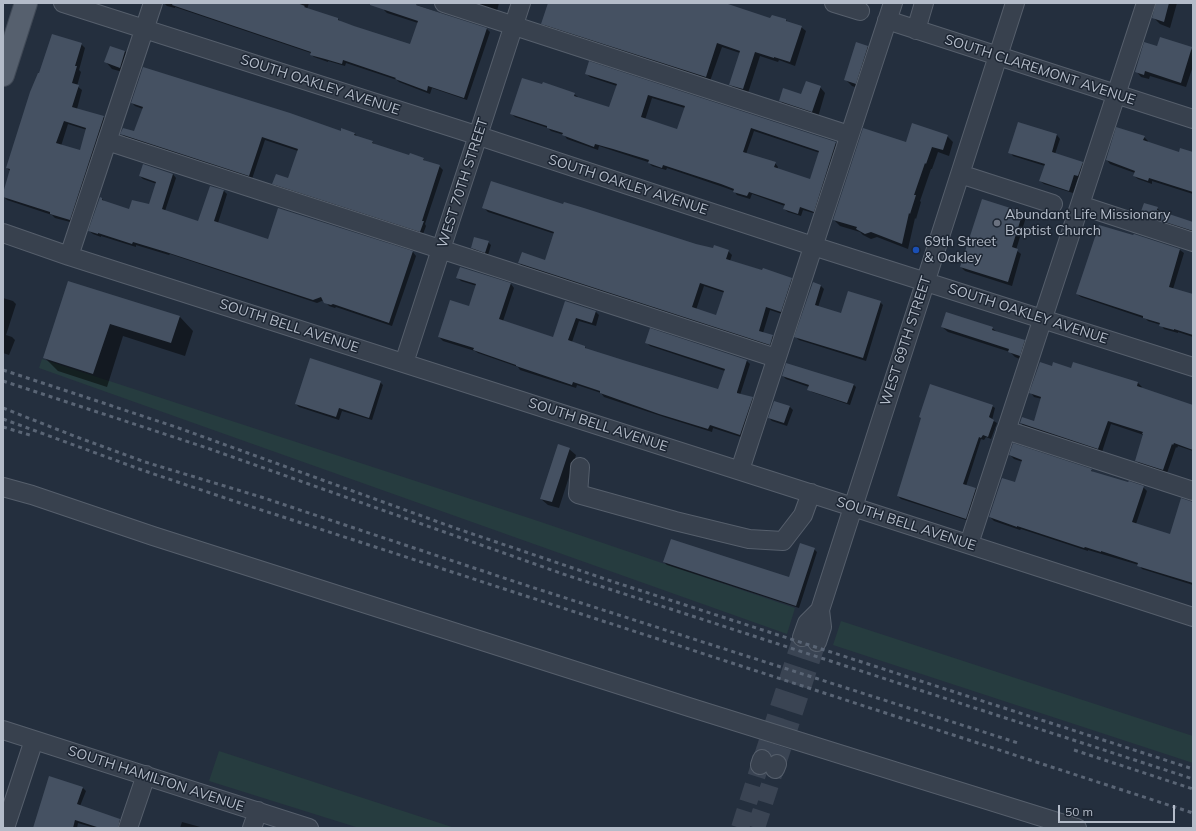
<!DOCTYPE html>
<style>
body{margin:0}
#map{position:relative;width:1196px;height:831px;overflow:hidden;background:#242f3e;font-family:Mulish,sans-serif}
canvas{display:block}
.frame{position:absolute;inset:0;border:4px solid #b4bcc9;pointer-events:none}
.scale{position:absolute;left:1058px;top:805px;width:117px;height:18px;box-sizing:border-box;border:2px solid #b4bcc9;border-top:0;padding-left:5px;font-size:12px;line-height:14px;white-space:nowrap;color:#b4bcc9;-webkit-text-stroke:3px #1d2633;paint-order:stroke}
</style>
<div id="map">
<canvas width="1196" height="831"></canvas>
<div class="frame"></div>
<div class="scale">50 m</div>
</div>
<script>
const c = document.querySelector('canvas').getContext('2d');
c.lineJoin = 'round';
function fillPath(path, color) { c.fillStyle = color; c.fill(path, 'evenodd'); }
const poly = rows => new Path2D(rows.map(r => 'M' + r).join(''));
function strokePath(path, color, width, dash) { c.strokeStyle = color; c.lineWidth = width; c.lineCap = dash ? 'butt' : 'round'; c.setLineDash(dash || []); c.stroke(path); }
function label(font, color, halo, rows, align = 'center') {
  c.font = font + ' Mulish,sans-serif'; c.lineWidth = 3; c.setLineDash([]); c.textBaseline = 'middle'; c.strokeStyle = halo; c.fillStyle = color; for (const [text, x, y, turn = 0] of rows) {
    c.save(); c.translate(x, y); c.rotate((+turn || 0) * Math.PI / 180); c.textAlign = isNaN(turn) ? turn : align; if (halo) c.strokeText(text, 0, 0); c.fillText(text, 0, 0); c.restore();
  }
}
fillPath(poly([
 [42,359,532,519,795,608,787,634,39,368],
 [841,621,1193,736,1193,763,833,645],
 [219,751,455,828,359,828,209,781]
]), '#263c3f');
fillPath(poly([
 [164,3,309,3,307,9,338,19,341,22,411,46,418,23,387,13,384,10,386,3,411,3,487,29,490,32,467,100,432,88,430,94,399,82,397,80,346,63,345,66,328,61,328,62,314,57,311,54,311,53,175,7,175,8,167,6],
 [473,3,499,3,497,11],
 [570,3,720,3,771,19,786,20,788,23,801,27,806,31,795,66,779,60,778,62,760,56,748,93,735,89,730,85,740,53,722,47,710,81,547,28,543,23],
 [1157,3,1177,3,1170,28,1160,24,1153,17],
 [1161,38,1193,50,1193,66,1186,87,1150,76,1149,79,1141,77,1136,71,1157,47],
 [81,44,85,48,79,70,81,72,77,86,82,90,77,109,104,117,108,121,74,223,55,218,52,215,7,200,3,196,10,171,7,168],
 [68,124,87,130,80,152,61,146],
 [867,46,874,53,862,89,852,86,845,79],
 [125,51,131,58,126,73,112,69,106,62],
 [590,63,836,143,839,146,817,214,803,210,801,216,788,212,784,209,785,206,752,194,750,199,737,195,734,191,726,188,667,168,666,170,652,166,648,162,617,152,599,146,598,150,567,139,564,135,551,131,548,128,515,117,512,114,574,94,578,97,577,98,610,109,617,86,590,77,587,74],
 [652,98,685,108,678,130,645,120],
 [754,131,820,153,811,181,777,170,778,167,775,163,746,154],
 [820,87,825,93,818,117,786,106,780,101,802,95],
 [132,103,355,134,358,137,372,142,376,145,410,156,423,159,426,162,439,166,443,170,425,224,426,226,423,234,277,187,274,183,289,179,298,151,265,140,252,179,125,137,122,134,135,133,143,109,135,106],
 [1019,123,1057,135,1060,139,1055,154,1082,163,1086,166,1082,179,1078,178,1073,193,1044,184,1040,181,1045,166,1013,156,1010,152],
 [947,136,953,142,949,156,938,152,932,169,931,169,920,201,921,202,916,219,915,218,908,249,877,237,871,239,863,235,860,232,840,226,834,220,907,143],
 [1144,137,1148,141,1147,143,1180,153,1193,153,1193,194,1152,181,1152,184,1138,179,1134,176,1135,173,1110,164,1107,160],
 [173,174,176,178,165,211,199,222,211,187,224,191,227,194,218,223,269,240,279,209,413,252,416,256,392,326,336,307,335,308,329,306,324,300,317,303,170,254,169,255,136,245,136,247,101,236,101,237,93,234,89,231,102,199,105,202,129,210,150,206,157,184,143,179,140,176],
 [564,205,713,250,728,251,732,255,730,261,791,279,795,283,785,315,770,310,763,333,773,336,777,340,774,348,523,267,519,263,546,261,555,234,488,212,484,208],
 [704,286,725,293,717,316,696,310],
 [1157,208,1161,212,1193,223,1193,233,1145,217,1141,213],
 [1022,213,1026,217,1016,250,1021,254,1012,286,965,271,961,267],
 [1134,235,1180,250,1184,253,1173,289,1193,296,1193,337,1178,332,1178,333,1164,329,1161,325,1148,321,1146,319,1081,297,1077,294],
 [488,242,491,245,488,255,475,251,472,248],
 [461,268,511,284,514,288,503,321,554,338,566,302,596,312,599,315,596,326,579,321,572,342,585,347,587,350,719,390,725,371,650,346,646,342,747,361,750,364,740,395,752,398,756,402,744,438,713,428,712,432,664,417,604,397,601,393,577,385,576,388,520,370,518,367,478,353,475,351,443,341,439,337,470,308,477,286,461,281,457,277],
 [69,282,180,317,193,331,185,356,123,336,107,387,58,371,45,358],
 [813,284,821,286,824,289,818,307,842,314,880,302,883,305,866,361,799,340,796,337],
 [3,298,13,301,16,304,6,335,12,337,15,340,9,355,3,353],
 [942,327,992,328,997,332,1024,341,1030,347,1025,361,1015,357,1010,352,948,332],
 [1073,363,1138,383,1142,387,1141,388,1193,406,1193,451,1178,446,1177,448,1176,447,1167,473,1140,464,1136,461,1144,435,1111,424,1102,452,1024,427,1021,423,1034,422,1042,399,1034,397,1031,393,1053,368,1071,369],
 [783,376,853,384,856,387,850,405,812,392,809,389,809,387,786,379],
 [380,382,383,385,372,420,342,411,339,420,299,407,296,404],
 [774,402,790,407,793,410,787,426,772,421,769,418],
 [992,406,995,408,992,420,997,423,991,439,986,437,984,440,981,439,966,486,976,488,979,491,969,521,901,499,898,496],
 [569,449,576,455,559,508,548,505,541,499],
 [1010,455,1091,470,1094,473,1143,487,1147,491,1136,524,1170,536,1193,503,1193,585,1142,569,1139,565,1088,550,1088,551,1021,529,1020,530,994,521,990,517,1016,483,1023,462,1014,459],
 [814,549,817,552,799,608,667,565,664,562,790,579],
 [83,788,86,791,80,806,118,819,121,822,119,828,95,828,78,823,77,828,35,828],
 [182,822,204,828,180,828]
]), '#0007');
fillPath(poly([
 [173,3,297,3,305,6,304,7,338,18,338,20,354,26,410,44,418,21,370,5,370,3,417,3,416,5,487,28,464,98,428,86,427,91,395,79,396,78,343,60,342,64,325,59,310,55,311,52,172,5],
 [548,3,725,3,770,18,772,15,786,19,786,21,802,26,790,62,774,57,774,58,755,52,743,89,729,85,740,51,717,43,706,77,541,24],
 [1156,3,1169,3,1164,22,1152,18],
 [52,34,82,43,75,66,77,66,72,83,79,85,72,107,104,116,70,220,50,214,50,212,3,197,3,193,10,169,6,168,30,92,38,73,39,73],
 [64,121,86,128,80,150,56,143],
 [1160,37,1192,47,1181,83,1145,71,1144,75,1135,72,1144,42,1157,46],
 [856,42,868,46,856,84,844,80],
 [110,46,125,51,120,68,104,62],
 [589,61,836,142,814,212,800,207,798,214,783,209,785,204,749,192,747,196,733,192,734,189,721,184,663,165,662,168,648,163,649,160,613,149,595,144,594,147,562,135,563,133,547,128,547,126,510,114,522,78,542,84,543,82,575,93,574,96,609,107,617,84,585,74],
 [648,95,685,106,677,129,641,117],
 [751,128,819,151,810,179,774,167,776,162,743,152],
 [143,67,290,113,341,131,341,128,355,133,354,135,373,141,372,143,409,155,410,153,424,158,423,160,440,165,422,221,424,221,420,232,272,184,276,174,288,178,298,149,262,137,249,176,120,134,123,128,134,131,143,107,131,103],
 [806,81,821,86,812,112,779,101,783,88,801,94],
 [1018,122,1057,134,1052,152,1083,162,1078,176,1074,175,1069,191,1039,181,1045,164,1008,153],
 [912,123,948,135,943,150,932,147,926,164,925,163,914,195,916,195,910,214,909,213,902,244,871,232,865,234,856,229,857,227,833,220,863,128,906,142],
 [1116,127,1145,136,1143,140,1179,152,1180,148,1193,152,1193,192,1149,178,1148,181,1133,176,1135,171,1106,160],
 [143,164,173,174,162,209,198,221,210,186,224,190,214,221,268,239,278,208,413,251,389,323,333,304,331,305,324,303,321,297,313,300,166,252,133,242,132,244,98,233,98,234,88,231,100,197,102,198,102,200,129,209,132,200,149,204,156,182,139,176],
 [491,181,563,204,564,202,584,208,696,244,713,248,714,245,729,250,726,259,762,270,763,268,792,278,781,312,766,307,759,331,773,335,770,345,518,263,522,252,545,260,554,232,482,208],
 [700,283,724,291,716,315,692,307],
 [982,199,1023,212,1012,247,1018,249,1008,282,960,267],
 [1144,203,1158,207,1157,210,1193,222,1193,231,1140,214],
 [1099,225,1133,235,1134,234,1180,249,1169,287,1193,294,1193,335,1174,329,1174,330,1159,326,1160,323,1143,318,1143,316,1076,294],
 [474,237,489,241,485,253,471,248],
 [460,267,511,283,499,319,553,337,565,301,596,311,592,323,576,318,568,340,585,346,585,348,623,360,718,389,725,369,645,343,650,328,747,360,737,392,737,393,753,397,740,435,710,425,708,429,659,414,600,393,600,391,573,382,572,385,516,366,516,365,473,350,474,348,438,337,450,300,469,306,476,284,456,278],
 [68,281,180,316,171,343,110,324,93,374,43,358],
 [813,282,821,285,815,305,841,313,848,291,881,301,863,358,794,337],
 [946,312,993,327,992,330,1025,340,1020,356,1008,352,1009,349,941,327],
 [310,358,381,381,369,418,339,408,336,417,295,404],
 [1040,362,1052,366,1053,362,1071,368,1073,362,1138,382,1137,386,1193,405,1193,450,1174,443,1173,445,1172,444,1163,470,1135,461,1143,434,1142,434,1143,432,1108,421,1098,449,1020,423,1022,417,1034,421,1041,397,1029,393],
 [786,363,854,384,847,403,807,390,809,385,782,376],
 [930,384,993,405,989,417,994,420,988,437,983,435,981,438,979,437,963,484,976,488,966,519,897,496,921,418,919,417],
 [774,401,790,406,784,423,768,418],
 [1013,443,1092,469,1091,471,1128,482,1129,481,1144,486,1132,522,1170,534,1181,498,1193,502,1193,583,1137,566,1138,563,1101,551,1101,552,1085,547,1084,548,1017,526,1017,527,989,517,1002,478,1015,482,1022,460,1009,455],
 [558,444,570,448,552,502,540,499],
 [671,539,789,577,800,543,815,548,796,606,663,562],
 [49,776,83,787,77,804,120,819,118,828,100,828,75,820,73,828,33,828]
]), '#455162');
strokePath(poly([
 [762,759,802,637],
 [777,764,817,642],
 [740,828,760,765],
 [756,828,775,769]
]), '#3a4453', 18, [18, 9]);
const minor = poly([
 [63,3,479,136,813,246,1193,367],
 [444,3,849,135],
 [834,3,860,11],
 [887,20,1193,119],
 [916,30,924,3],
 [107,141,776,358],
 [960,174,1053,204],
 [1080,205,1193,242],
 [3,233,69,256,853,507,1193,617],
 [69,256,153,3],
 [404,363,521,3],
 [1006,430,1193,491],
 [580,467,578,494,675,521,749,539,783,541,803,515,811,493],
 [740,470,893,3],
 [3,487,32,495,153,536,692,708,1077,828],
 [969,544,1146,3],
 [802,637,807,623,820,610],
 [817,642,822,627,820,610,1015,3],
 [3,730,309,828],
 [760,765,762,759],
 [775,769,777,764],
 [5,828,34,740],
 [128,828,146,775],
 [252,828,258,811]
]);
const major = poly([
 [3,75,26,3]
]);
strokePath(minor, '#565f6c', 20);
strokePath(major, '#414a57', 24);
strokePath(minor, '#38414e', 18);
strokePath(major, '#56606e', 22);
strokePath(poly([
 [3,370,176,427,455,528,611,581,1193,769],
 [3,381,207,448,563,574,1193,779],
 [3,408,74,436,145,462,261,497,525,585,1018,743],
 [3,419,142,470,240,503,1193,813],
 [3,427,33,436],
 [1074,750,1193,789]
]), '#5a6575', 3, [4, 4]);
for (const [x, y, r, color] of [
 [997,223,4,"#6b7280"],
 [916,250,4,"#1a4fb4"]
]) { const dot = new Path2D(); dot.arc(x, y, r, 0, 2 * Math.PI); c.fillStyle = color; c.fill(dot); strokePath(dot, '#1d2633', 1.5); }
label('14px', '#b4bcc9', '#1d2633', [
 ["SOUTH CLAREMONT AVENUE",1040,70,18],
 ["SOUTH OAKLEY AVENUE",320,85,18],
 ["WEST 70TH STREET",463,183,-72],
 ["SOUTH OAKLEY AVENUE",628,185,18],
 ["SOUTH OAKLEY AVENUE",1028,314,18],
 ["SOUTH BELL AVENUE",289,326,18],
 ["WEST 69TH STREET",906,341,-72],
 ["SOUTH BELL AVENUE",598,425,18],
 ["SOUTH BELL AVENUE",906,524,18],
 ["SOUTH HAMILTON AVENUE",156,779,18]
]);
label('14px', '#b4bcc9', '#1d2633', [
 ["Abundant Life Missionary",1005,215],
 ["Baptist Church",1005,231],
 ["69th Street",924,242],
 ["& Oakley",924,258]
], 'left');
</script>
